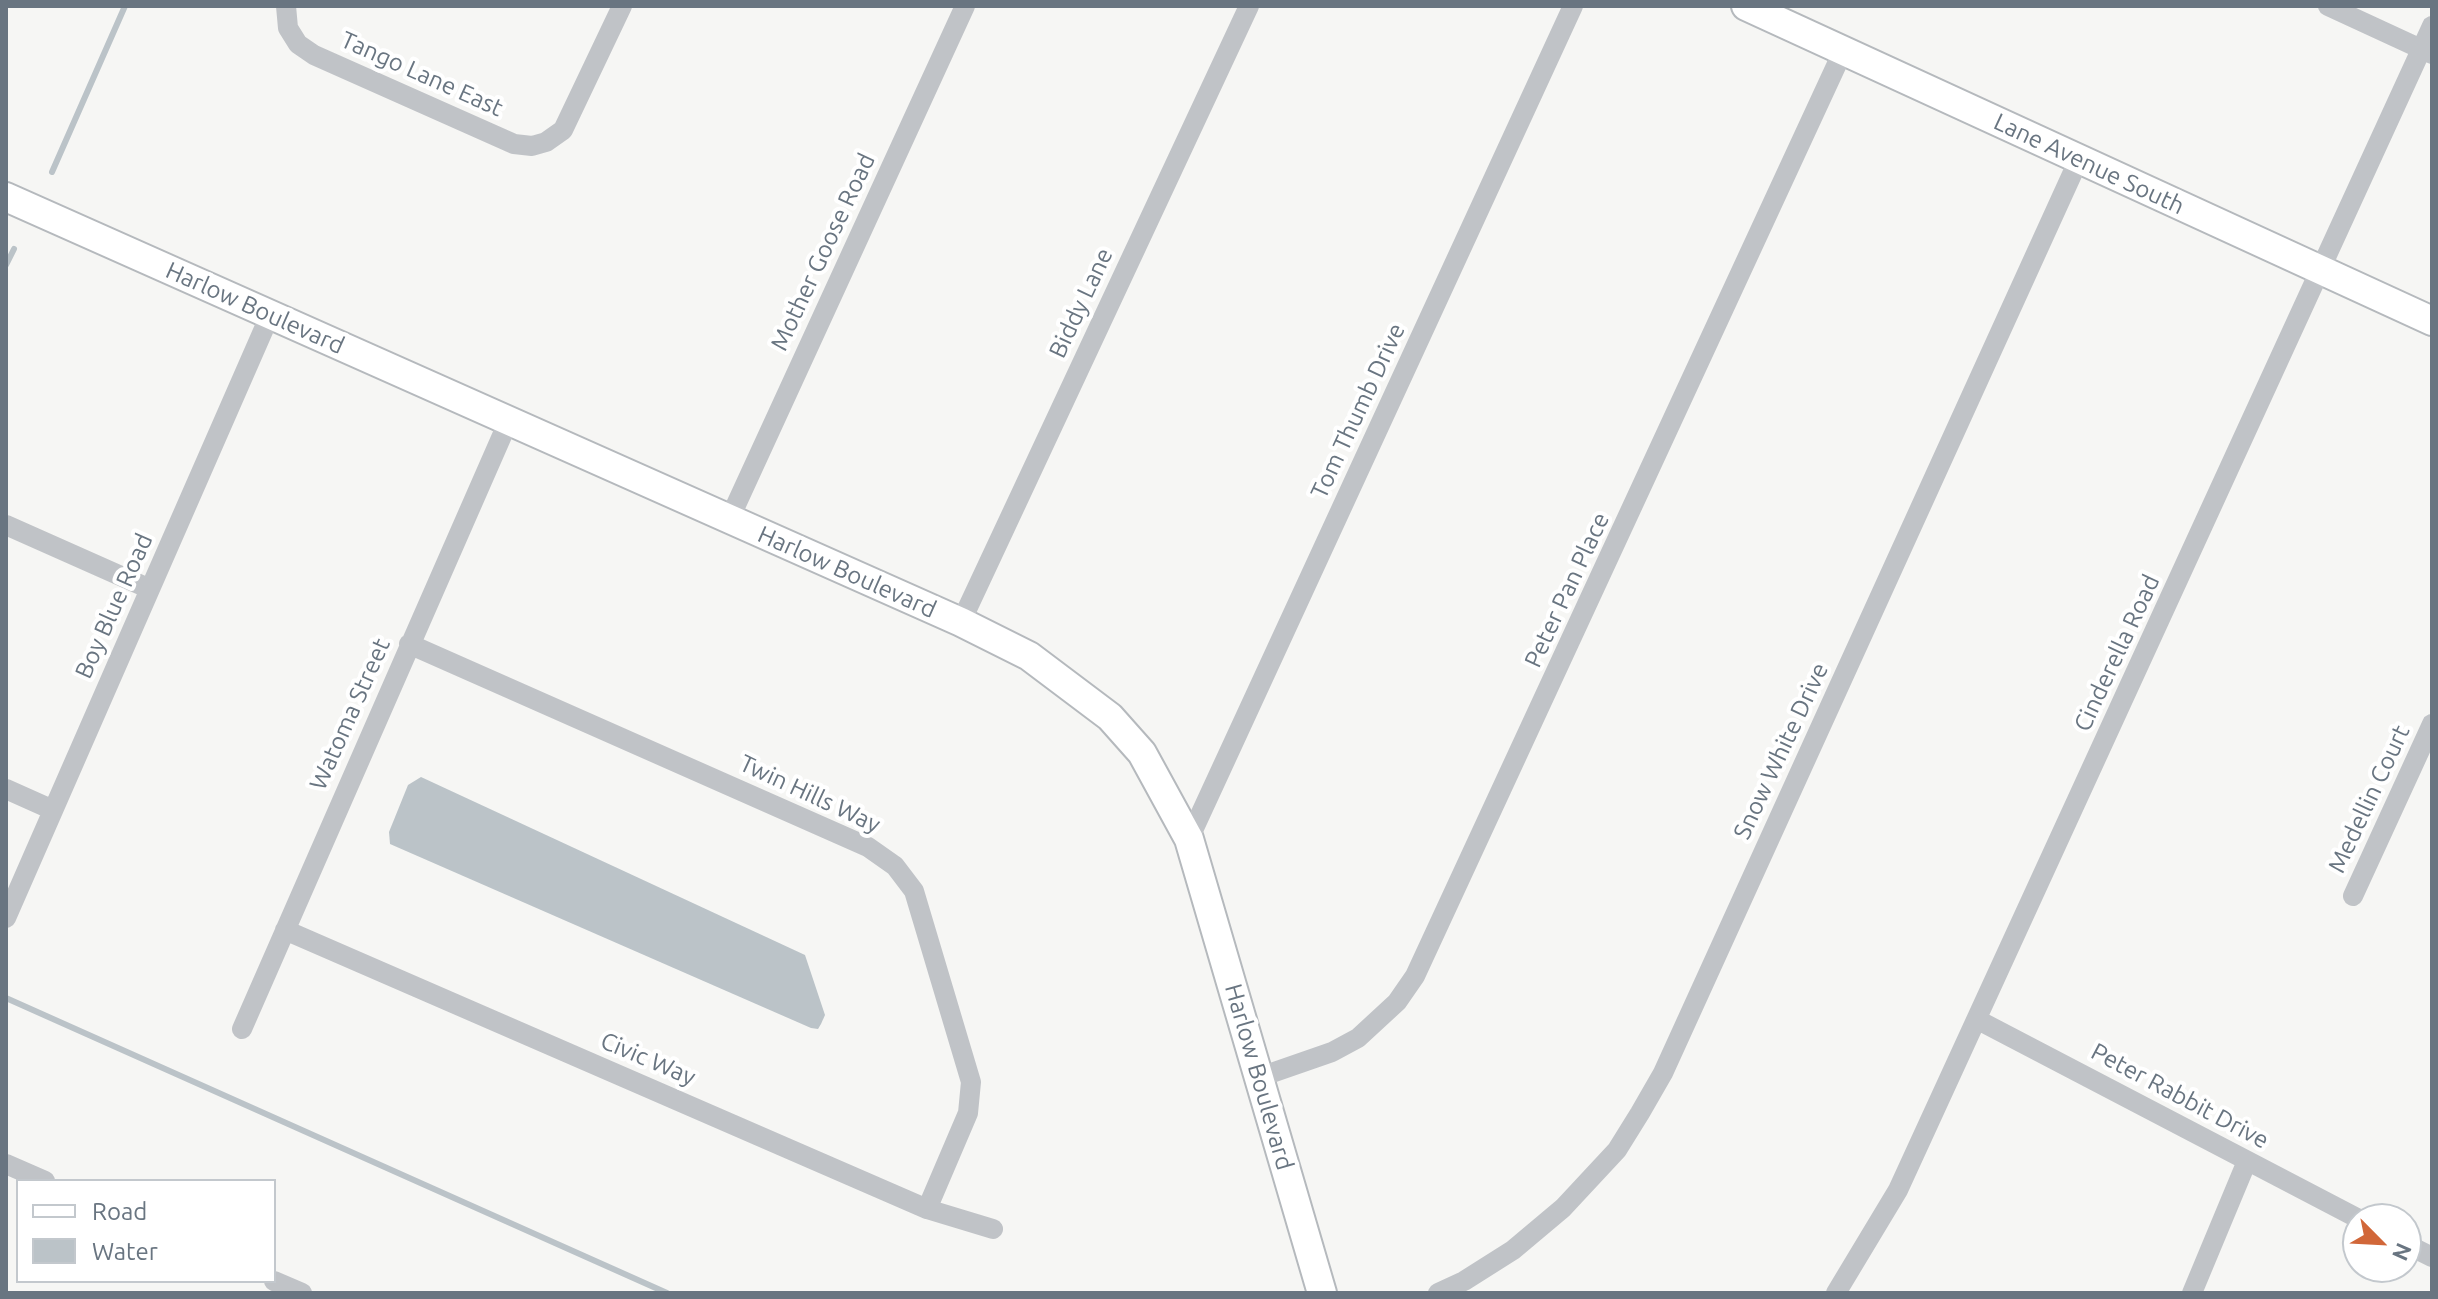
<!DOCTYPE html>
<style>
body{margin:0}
#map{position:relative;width:2438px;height:1299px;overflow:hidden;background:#f6f6f4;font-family:Ubuntu,sans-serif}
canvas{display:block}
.frame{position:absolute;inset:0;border:8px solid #697581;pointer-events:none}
.legend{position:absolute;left:16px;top:1179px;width:260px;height:104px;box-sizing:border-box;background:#fff;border:2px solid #c3c8cd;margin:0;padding:10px 14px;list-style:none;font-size:24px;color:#697581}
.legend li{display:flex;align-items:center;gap:16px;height:40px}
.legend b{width:40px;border:2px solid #c3c8cd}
.north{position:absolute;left:2342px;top:1203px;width:80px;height:80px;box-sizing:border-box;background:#fff;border:2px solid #c3c8cd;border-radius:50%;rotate:114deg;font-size:22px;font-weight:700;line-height:32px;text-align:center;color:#697581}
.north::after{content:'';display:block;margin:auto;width:28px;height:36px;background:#d16739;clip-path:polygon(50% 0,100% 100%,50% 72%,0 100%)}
</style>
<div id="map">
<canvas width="2438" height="1299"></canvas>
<div class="frame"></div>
<ul class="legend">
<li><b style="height:10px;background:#fff"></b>Road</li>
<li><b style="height:22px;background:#bbc3c8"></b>Water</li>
</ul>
<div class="north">N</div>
</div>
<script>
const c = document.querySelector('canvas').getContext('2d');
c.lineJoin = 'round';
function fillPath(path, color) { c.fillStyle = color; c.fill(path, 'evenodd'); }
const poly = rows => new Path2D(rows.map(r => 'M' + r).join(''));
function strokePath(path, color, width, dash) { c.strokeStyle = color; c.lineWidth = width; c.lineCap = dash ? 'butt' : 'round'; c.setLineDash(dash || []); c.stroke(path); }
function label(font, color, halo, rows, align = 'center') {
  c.font = font + ' Ubuntu,sans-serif'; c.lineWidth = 8; c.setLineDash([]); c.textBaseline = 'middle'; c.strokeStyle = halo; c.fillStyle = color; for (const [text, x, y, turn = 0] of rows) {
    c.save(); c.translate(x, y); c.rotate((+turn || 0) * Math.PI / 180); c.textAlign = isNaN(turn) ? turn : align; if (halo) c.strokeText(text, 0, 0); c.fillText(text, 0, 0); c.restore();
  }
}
fillPath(poly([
 [421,777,805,955,825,1015,821,1024,818,1029,811,1028,390,844,389,832,408,785]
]), '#bbc3c8');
strokePath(poly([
 [52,172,125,6],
 [6,265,14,249],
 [6,998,667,1293]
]), '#bbc3c8', 6);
const secondary = poly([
 [1746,6,2432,321],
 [6,197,961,622,1029,656,1110,717,1142,753,1189,839,1322,1293]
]);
strokePath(secondary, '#b5b9bd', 32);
strokePath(poly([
 [286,6,288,28,298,44,314,55,514,144,532,146,546,142,563,130,622,6],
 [2328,6,2432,54],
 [729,520,965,6],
 [6,525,150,589],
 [961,622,1249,6],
 [409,644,868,847,895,866,914,891,971,1082,968,1113,927,1209],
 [6,789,53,810],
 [1189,839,1573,6],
 [2353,896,2432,724],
 [6,918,270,315],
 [285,930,927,1209,993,1229],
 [1978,1020,2359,1219],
 [242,1029,508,422],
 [1260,1077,1332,1052,1358,1038,1397,1002,1415,976,1843,51],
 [6,1164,45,1181],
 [2406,1244,2432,1257],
 [274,1281,302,1293],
 [1438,1293,1464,1281,1513,1250,1563,1208,1617,1150,1640,1113,1663,1073,2079,159],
 [1836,1293,1898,1190,2432,26],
 [2192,1293,2247,1161]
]), '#c0c3c7', 20);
strokePath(secondary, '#fff', 28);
label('24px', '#697581', '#fff', [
 ["Tango Lane East",422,74,24],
 ["Lane Avenue South",2089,164,25],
 ["Mother Goose Road",823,252,-65],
 ["Biddy Lane",1081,303,-65],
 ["Harlow Boulevard",255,308,24],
 ["Tom Thumb Drive",1358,411,-65],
 ["Harlow Boulevard",847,572,24],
 ["Peter Pan Place",1567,590,-65],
 ["Boy Blue Road",114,606,-66],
 ["Cinderella Road",2117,653,-65],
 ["Watoma Street",350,714,-66],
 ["Snow White Drive",1781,751,-65],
 ["Twin Hills Way",810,794,25],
 ["Medellin Court",2369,799,-65],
 ["Civic Way",648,1059,23],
 ["Harlow Boulevard",1259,1077,74],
 ["Peter Rabbit Drive",2180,1096,28]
]);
</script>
